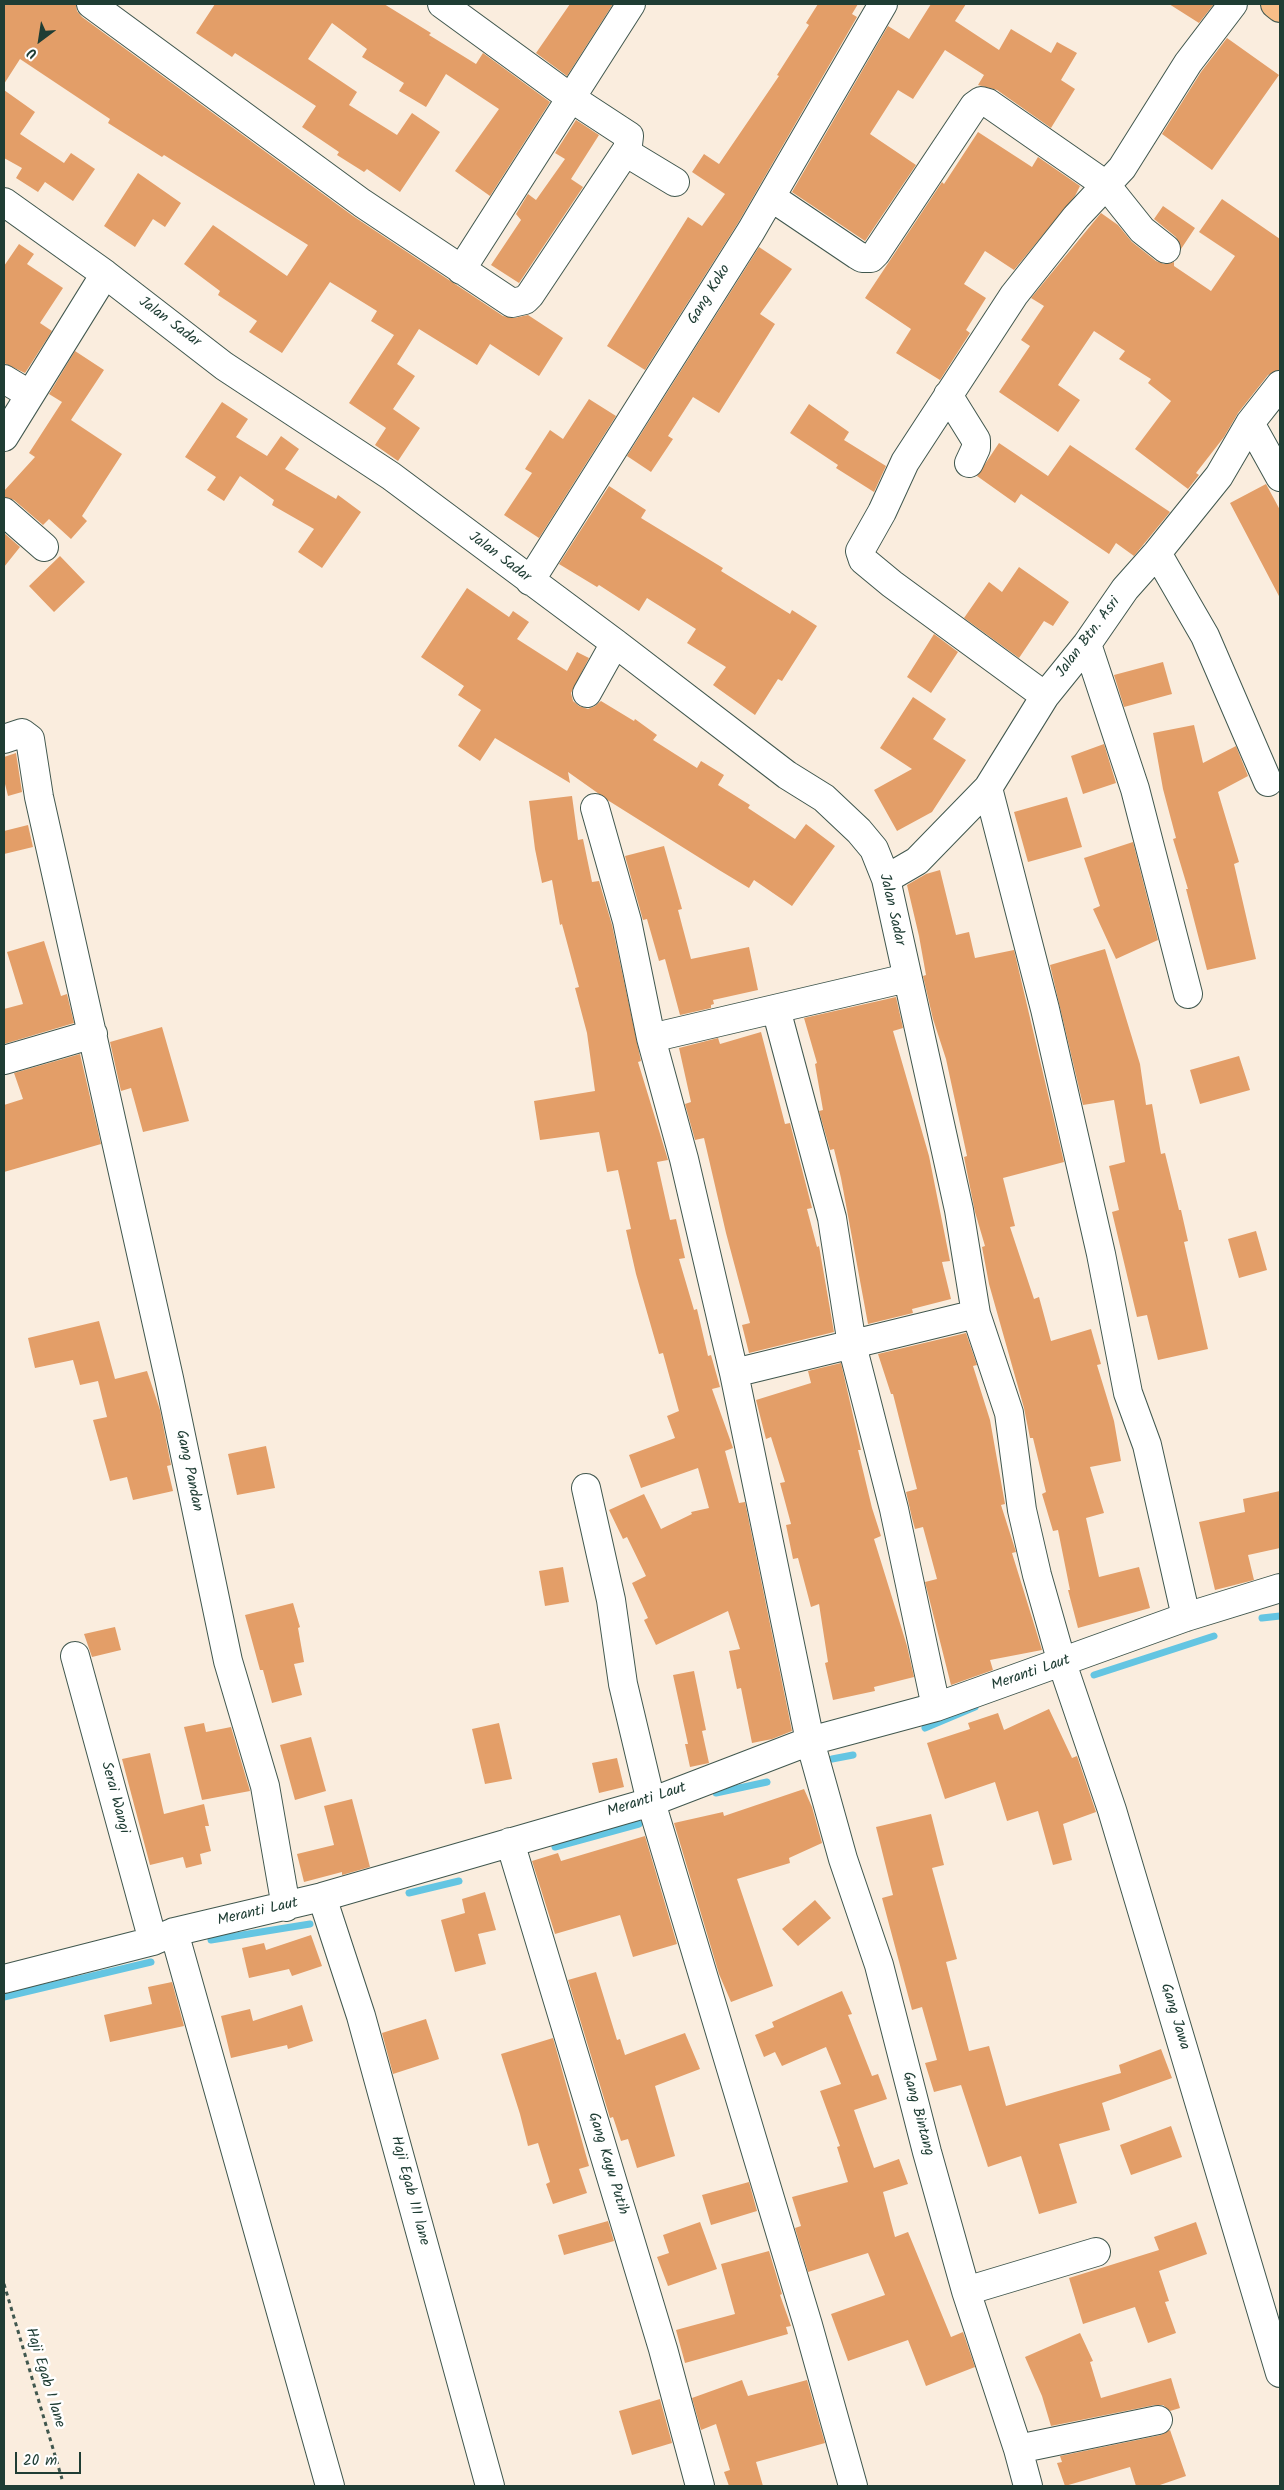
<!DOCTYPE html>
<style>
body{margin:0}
#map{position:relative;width:1284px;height:2490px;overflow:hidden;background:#faedde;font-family:Kalam,sans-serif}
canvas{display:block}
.frame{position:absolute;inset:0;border:5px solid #1f3d34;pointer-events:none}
.north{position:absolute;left:15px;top:15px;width:50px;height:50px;-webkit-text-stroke:4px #fff;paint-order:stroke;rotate:211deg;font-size:14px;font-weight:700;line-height:20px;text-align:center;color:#1f3d34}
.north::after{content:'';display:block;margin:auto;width:18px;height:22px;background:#1f3d34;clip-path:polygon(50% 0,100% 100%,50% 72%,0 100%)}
.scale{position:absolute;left:15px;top:2452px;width:66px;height:22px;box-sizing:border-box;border:2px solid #1f3d34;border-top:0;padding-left:6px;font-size:15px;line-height:18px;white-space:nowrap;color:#1f3d34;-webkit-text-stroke:4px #fff;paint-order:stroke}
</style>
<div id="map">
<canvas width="1284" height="2490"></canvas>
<div class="frame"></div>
<div class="north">U</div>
<div class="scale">20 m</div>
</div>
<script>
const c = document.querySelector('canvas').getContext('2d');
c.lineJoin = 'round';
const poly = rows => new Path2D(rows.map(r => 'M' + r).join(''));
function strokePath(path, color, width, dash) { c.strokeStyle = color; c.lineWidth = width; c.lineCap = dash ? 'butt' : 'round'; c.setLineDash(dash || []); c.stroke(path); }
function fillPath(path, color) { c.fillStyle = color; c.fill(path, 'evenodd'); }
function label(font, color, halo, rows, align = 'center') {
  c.font = font + ' Kalam,sans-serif'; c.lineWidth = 5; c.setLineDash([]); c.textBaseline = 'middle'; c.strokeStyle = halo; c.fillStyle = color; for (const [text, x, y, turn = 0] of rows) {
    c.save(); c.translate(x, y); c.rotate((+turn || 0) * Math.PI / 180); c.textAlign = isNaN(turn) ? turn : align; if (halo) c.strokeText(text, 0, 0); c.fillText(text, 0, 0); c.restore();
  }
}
strokePath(poly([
 [1262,1618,1280,1616],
 [1094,1675,1214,1636],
 [925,1728,975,1707],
 [832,1759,853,1755],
 [716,1793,767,1782],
 [555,1847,639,1824],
 [409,1893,459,1881],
 [211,1940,310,1924],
 [4,1997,151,1962]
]), '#64c5e2', 7);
fillPath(poly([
 [4,4,76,4,77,11,82,17,353,216,503,316,514,318,528,315,563,338,539,376,490,344,477,365,419,329,397,364,415,376,393,409,420,428,398,461,375,445,386,428,349,403,394,335,371,321,377,311,330,282,282,353,249,332,257,321,218,295,220,291,184,264,213,225,287,276,308,245,164,155,162,157,108,123,110,119,20,59,4,84],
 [215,4,384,4,431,33,429,35,476,64,483,53,550,102,490,196,455,171,499,109,446,74,426,107,399,91,404,83,362,57,367,49,332,23,308,59,357,92,349,105,397,135,412,113,440,132,400,192,367,169,364,172,337,155,339,152,302,127,316,106,235,53,232,57,196,33],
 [570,4,613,4,567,76,536,53],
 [818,4,858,4,852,14,857,17,738,223,645,370,607,346,688,217,702,226,725,194,692,172,704,154,719,164,779,76,777,75,809,25,806,23],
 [931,4,966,4,955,21,999,50,1011,29,1051,53,1057,42,1077,53,1061,80,1075,89,1051,128,997,90,978,85,984,75,945,50,913,99,898,90,870,134,916,165,865,241,792,192,888,26,909,39],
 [1169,4,1214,4,1199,23],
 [1227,38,1279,75,1212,170,1162,134,1201,72],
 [4,90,35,112,20,134,64,163,71,153,95,169,73,201,45,182,38,192,16,178,22,168,4,158],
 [576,120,599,135,571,179,583,187,519,283,491,265,521,220,516,214,528,194,536,200,565,159,555,153],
 [978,132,1032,167,1038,157,1080,186,1075,196,1014,270,985,251,964,284,986,298,966,330,970,333,940,380,896,353,911,329,865,298,942,182,944,184],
 [138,173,181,203,165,227,153,219,135,247,104,226],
 [1222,199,1280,239,1280,370,1268,375,1238,413,1224,437,1196,473,1199,475,1188,489,1135,449,1171,401,1148,383,1151,379,1119,359,1125,351,1094,331,1058,385,1080,400,1058,432,999,392,1030,346,1021,340,1044,306,1031,298,1101,213,1118,225,1132,242,1156,261,1164,264,1174,262,1174,266,1211,291,1235,256,1199,232],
 [1163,206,1195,228,1181,249,1176,237,1154,219],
 [19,244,34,254,27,264,63,288,40,323,52,331,25,373,4,363,4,266],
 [759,247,792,269,760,314,775,324,719,413,693,397,668,436,673,439,651,472,627,456],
 [75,351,104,370,71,420,122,454,82,516,87,521,71,539,49,519,43,525,14,500,4,497,4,491,35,457,29,453,62,402,49,394],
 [589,399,616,416,539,538,504,515,532,473,525,469,550,430,563,439],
 [222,402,248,419,236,437,267,456,281,436,299,449,285,469,336,499,338,495,361,512,322,568,298,552,314,529,272,505,274,500,240,476,224,501,207,490,216,477,185,457],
 [809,404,849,432,844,440,886,466,874,492,836,468,838,465,790,433],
 [999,443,1048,476,1070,445,1170,512,1134,556,1116,543,1109,554,1021,494,1015,503,977,476],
 [1266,484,1280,510,1280,598,1230,503],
 [609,486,646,510,641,518,723,568,721,571,790,614,792,610,817,626,782,681,778,679,755,715,713,685,726,667,687,643,696,629,647,598,639,611,599,585,597,587,559,564],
 [4,533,20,547,4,567],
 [60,556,85,582,54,612,29,586],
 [1019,567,1069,602,1053,626,1044,621,1019,658,964,618,989,582,1002,592],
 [467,588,509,617,513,611,529,622,517,639,567,671,577,652,589,658,571,693,573,701,579,706,588,709,595,706,601,701,634,721,635,719,657,735,653,740,697,768,701,761,724,775,718,785,750,805,748,808,795,839,806,824,835,846,792,906,754,880,749,888,719,870,609,801,568,772,570,783,495,738,480,761,458,746,481,710,458,695,464,686,421,657],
 [934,634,958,652,931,693,907,677],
 [1163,662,1172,694,1124,707,1114,675],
 [913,697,946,719,933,739,966,760,932,812,897,831,874,790,912,769,880,748],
 [1194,725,1203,763,1236,746,1248,776,1218,792,1239,862,1234,864,1256,959,1207,970,1186,889,1188,889,1173,839,1176,838,1163,789,1153,733],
 [1104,744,1116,783,1083,794,1071,756],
 [16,753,22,792,8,796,4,780,4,757],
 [572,796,578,840,583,839,592,882,599,881,612,925,641,1061,638,1062,668,1160,657,1162,670,1220,676,1219,685,1258,679,1259,694,1310,697,1309,708,1356,711,1355,720,1387,712,1389,733,1448,725,1451,739,1503,745,1502,792,1731,772,1739,752,1743,741,1688,737,1689,729,1651,740,1649,728,1611,656,1645,644,1620,648,1618,632,1583,646,1576,627,1537,623,1539,609,1510,644,1494,661,1529,692,1514,691,1512,709,1508,698,1468,641,1488,629,1455,675,1438,667,1416,679,1411,663,1353,659,1354,636,1274,626,1230,631,1229,618,1170,607,1172,599,1132,540,1140,534,1101,595,1091,587,1033,575,988,579,987,562,924,560,925,552,880,542,883,535,849,529,801],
 [1067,797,1082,847,1028,862,1014,812],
 [28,825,33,847,4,854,4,831],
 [1133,842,1158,940,1116,959,1093,909,1100,906,1084,858],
 [664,846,682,909,678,910,691,959,749,947,758,990,713,1000,714,1004,711,1005,711,1008,680,1015,665,959,659,961,647,919,643,920,625,856],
 [940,870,956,935,969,932,975,958,1014,950,1064,1162,1003,1178,1015,1226,1010,1227,1034,1299,1039,1297,1051,1341,1091,1329,1101,1364,1097,1365,1114,1421,1121,1461,1090,1467,1104,1513,1086,1518,1099,1577,1139,1567,1150,1608,1078,1628,1068,1590,1070,1590,1058,1530,1053,1531,1042,1494,1046,1492,1033,1438,1030,1438,1024,1408,989,1284,982,1247,985,1246,975,1212,964,1157,967,1156,946,1059,933,1019,923,976,926,975,919,936,907,885,926,874],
 [44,941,61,996,67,994,74,1023,4,1044,4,1009,23,1004,7,952],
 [1105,949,1140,1064,1146,1105,1152,1104,1161,1154,1165,1153,1179,1210,1181,1210,1188,1241,1184,1242,1208,1349,1158,1360,1147,1315,1137,1317,1112,1212,1119,1210,1109,1166,1125,1162,1114,1100,1083,1105,1050,965],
 [896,997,903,1028,893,1031,929,1156,950,1261,942,1262,951,1299,912,1309,913,1313,868,1324,841,1178,834,1149,830,1150,819,1111,823,1110,815,1064,817,1063,804,1018],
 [162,1027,189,1121,143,1132,131,1088,121,1091,110,1042],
 [761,1032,785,1124,790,1123,812,1208,807,1209,817,1247,819,1246,834,1332,749,1353,742,1325,750,1323,726,1233,704,1138,695,1140,685,1104,691,1102,679,1048,718,1038,720,1044],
 [80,1054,101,1144,4,1172,4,1105,23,1099,14,1073],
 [1239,1056,1250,1090,1200,1104,1190,1070],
 [1256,1231,1267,1270,1239,1278,1228,1239],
 [99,1321,115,1379,147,1371,160,1410,171,1465,167,1466,173,1491,133,1500,127,1477,110,1481,93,1420,107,1417,98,1381,80,1385,73,1360,35,1368,28,1338],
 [966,1333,977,1365,973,1366,990,1420,1005,1504,1001,1505,1016,1552,1012,1553,1042,1650,990,1660,993,1670,951,1685,925,1582,937,1579,923,1527,915,1529,912,1518,906,1492,917,1489,893,1394,891,1394,878,1354],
 [841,1363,861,1450,858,1450,872,1508,881,1536,874,1539,907,1646,914,1677,874,1687,875,1691,833,1700,825,1663,828,1662,819,1604,811,1607,798,1558,793,1559,786,1525,791,1524,780,1483,785,1482,771,1437,766,1439,756,1400,811,1383,808,1371],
 [266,1446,275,1488,237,1495,228,1454],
 [1280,1491,1280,1548,1248,1555,1254,1580,1215,1590,1199,1522,1245,1512,1243,1499],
 [563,1567,569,1602,545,1606,539,1571],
 [293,1603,300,1627,298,1628,304,1662,294,1664,302,1695,272,1703,263,1670,260,1670,245,1615],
 [115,1627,121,1650,92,1657,84,1634],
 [694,1671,706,1730,702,1731,709,1763,690,1767,685,1744,688,1744,673,1675],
 [1049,1709,1072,1758,1077,1756,1096,1812,1063,1824,1072,1860,1053,1865,1038,1811,1007,1821,995,1782,945,1799,927,1743,970,1729,968,1723,998,1713,1004,1730],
 [204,1723,206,1732,231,1727,250,1791,202,1800,184,1727],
 [499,1723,512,1779,485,1784,472,1729],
 [311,1737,326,1791,295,1800,280,1745],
 [150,1753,164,1814,204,1804,209,1826,205,1826,211,1851,200,1854,202,1864,186,1868,183,1857,150,1865,122,1759],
 [617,1758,624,1787,599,1793,592,1763],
 [804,1789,812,1807,822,1843,789,1858,790,1863,737,1879,773,1986,731,2002,719,1974,674,1823,723,1812,724,1816],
 [352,1799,370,1867,342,1875,342,1872,304,1882,297,1854,334,1845,324,1806],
 [931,1814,944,1865,932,1868,957,1959,946,1962,969,2051,989,2046,1006,2106,1121,2073,1119,2065,1161,2049,1172,2078,1102,2103,1110,2130,1059,2144,1077,2203,1039,2214,1021,2156,988,2167,961,2085,934,2092,925,2063,937,2060,922,2007,912,2010,882,1898,893,1895,876,1827],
 [645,1836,677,1944,633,1957,620,1915,555,1934,532,1861,558,1853,561,1861],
 [485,1892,496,1930,478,1934,486,1964,455,1972,441,1920,465,1913,462,1899],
 [815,1900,831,1918,798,1946,782,1929],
 [311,1935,322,1966,292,1976,289,1969,249,1978,242,1948,264,1943,266,1950],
 [596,1972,617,2040,620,2039,625,2055,685,2033,700,2069,655,2086,675,2156,637,2168,628,2139,621,2141,613,2117,610,2118,568,1980],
 [172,1982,184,2026,110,2042,104,2015,152,2004,148,1987],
 [842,1991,852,2014,848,2015,872,2076,878,2074,887,2099,854,2110,874,2168,899,2159,908,2184,883,2192,895,2237,908,2232,951,2337,963,2332,975,2367,926,2386,908,2340,848,2361,831,2314,885,2295,868,2253,808,2272,795,2228,801,2226,792,2197,848,2182,837,2147,840,2146,820,2091,841,2084,826,2047,782,2066,775,2052,764,2057,755,2035,774,2027,772,2022],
 [302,2005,313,2041,288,2049,287,2045,231,2058,221,2016,250,2009,253,2021],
 [426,2019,439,2059,393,2074,382,2033],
 [553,2038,589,2166,579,2169,587,2193,553,2204,546,2184,550,2182,538,2143,528,2146,520,2114,501,2054],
 [1171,2126,1182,2157,1131,2175,1120,2145],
 [749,2182,757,2211,711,2225,702,2195],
 [608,2221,614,2241,564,2255,558,2235],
 [700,2222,717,2269,668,2286,657,2257,669,2253,663,2235],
 [1196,2222,1207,2254,1159,2271,1169,2301,1165,2302,1176,2333,1148,2343,1135,2307,1083,2324,1069,2278,1159,2250,1154,2237],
 [769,2251,782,2294,780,2295,791,2326,786,2327,788,2334,685,2363,676,2330,735,2314,721,2264],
 [1080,2333,1093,2361,1090,2362,1101,2398,1171,2378,1180,2408,1170,2411,1163,2405,1155,2405,1051,2426,1042,2396,1025,2357],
 [742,2380,748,2396,807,2380,825,2443,756,2462,763,2486,729,2486,724,2472,730,2470,716,2424,701,2430,692,2398],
 [660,2399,672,2443,632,2455,619,2411],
 [1170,2430,1186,2476,1157,2486,1136,2486,1130,2467,1065,2486,1057,2463,1062,2462,1060,2456,1161,2435]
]), '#e39e68');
const minor = poly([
 [91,4,362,203,512,303,525,300,530,295,626,151],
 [442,4,571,98,626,134,629,136,627,153,675,182],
 [771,197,857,255,862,258,871,258,876,253,974,106,981,101,988,103,1106,185,1142,230,1166,249],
 [4,202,105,274,224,366,391,476,615,643,787,775,824,798,859,831,874,849,886,879,921,1038,959,1210,976,1314,1009,1413,1022,1510,1037,1575,1062,1663,1112,1810,1280,2373],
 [461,270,631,4],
 [4,379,29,394],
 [948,395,976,440,976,448,969,463],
 [1250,423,1280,477],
 [4,437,105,274],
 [4,512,44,547],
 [1157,553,1205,636,1268,782],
 [530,581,751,231,883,4],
 [1087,644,1135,789,1188,994],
 [587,693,615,643],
 [1045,696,892,584,863,560,860,551,882,512,905,462,1014,295,1076,217,1122,168,1188,63,1233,4],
 [4,739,22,733,30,739,39,797,169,1378,228,1661,265,1786,286,1907],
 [988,788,1045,1009,1101,1254,1128,1393,1147,1445,1186,1617],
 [595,808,627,921,651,1038,684,1159,734,1373,810,1741,843,1859,879,1965,927,2152,966,2291,1018,2449,1028,2486],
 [886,879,917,861,988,788,1045,696,1087,644,1125,589,1157,553,1219,476,1250,423,1280,385],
 [776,1009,832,1218,852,1345,894,1509,936,1707],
 [651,1038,907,978],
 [4,1060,93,1034],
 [734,1373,976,1314],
 [586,1488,611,1600,623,1684,651,1802,808,2325,853,2486],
 [75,1656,153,1941],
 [510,1842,663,2349,700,2486],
 [322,1897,361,2016,490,2486],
 [174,1932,330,2486],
 [4,1979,153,1941,174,1932,322,1897,651,1802,810,1741,936,1707,1186,1617,1280,1588],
 [966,2291,1096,2252],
 [1018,2449,1158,2420]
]);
const major = poly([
 [1275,4,1280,8]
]);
strokePath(minor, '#40574e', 30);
strokePath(major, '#40574e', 30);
strokePath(poly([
 [4,2284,62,2479]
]), '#40574e', 3, [4, 4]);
strokePath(minor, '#fff', 28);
strokePath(major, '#f7be88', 28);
label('15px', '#1f3d34', '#fff', [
 ["Gang Koko",710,295,-58],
 ["Jalan Sadar",169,323,37],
 ["Jalan Sadar",499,558,37],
 ["Jalan Btn. Asri",1089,638,-53],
 ["Jalan Sadar",891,910,77],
 ["Gang Pandan",188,1471,78],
 ["Meranti Laut",1031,1674,-19],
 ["Serai Wangi",114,1798,75],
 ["Meranti Laut",647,1801,-18],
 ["Meranti Laut",258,1913,-13],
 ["Gang Jawa",1174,2017,73],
 ["Gang Bintang",917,2114,75],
 ["Gang Kayu Putih",607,2164,73],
 ["Haji Egab III lane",409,2191,75],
 ["Haji Egab I lane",44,2378,73]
]);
</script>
